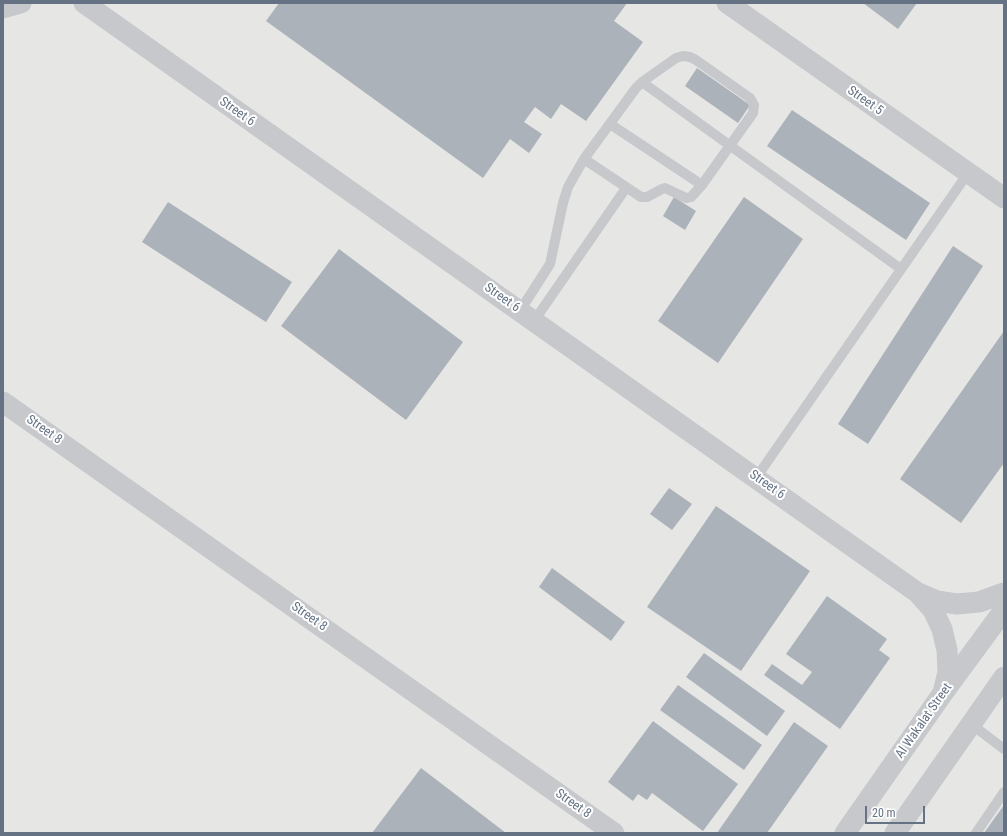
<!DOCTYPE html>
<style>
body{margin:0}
#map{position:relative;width:1007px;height:836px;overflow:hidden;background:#f5f6f2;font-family:"Roboto Condensed",sans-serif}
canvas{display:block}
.frame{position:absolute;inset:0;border:4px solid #647284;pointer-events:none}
.scale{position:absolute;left:865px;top:806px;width:60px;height:18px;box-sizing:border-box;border:2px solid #647284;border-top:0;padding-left:5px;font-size:12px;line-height:14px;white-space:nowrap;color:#647284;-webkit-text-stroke:3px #fff;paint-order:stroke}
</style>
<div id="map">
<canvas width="1007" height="836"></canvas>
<div class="frame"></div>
<div class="scale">20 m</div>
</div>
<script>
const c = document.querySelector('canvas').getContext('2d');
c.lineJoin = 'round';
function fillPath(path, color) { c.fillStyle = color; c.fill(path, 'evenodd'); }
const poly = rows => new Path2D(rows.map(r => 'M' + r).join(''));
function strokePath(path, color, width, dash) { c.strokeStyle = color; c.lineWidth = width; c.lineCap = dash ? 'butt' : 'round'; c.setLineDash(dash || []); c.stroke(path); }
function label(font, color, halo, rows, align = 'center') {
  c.font = font + ' "Roboto Condensed",sans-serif'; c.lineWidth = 4; c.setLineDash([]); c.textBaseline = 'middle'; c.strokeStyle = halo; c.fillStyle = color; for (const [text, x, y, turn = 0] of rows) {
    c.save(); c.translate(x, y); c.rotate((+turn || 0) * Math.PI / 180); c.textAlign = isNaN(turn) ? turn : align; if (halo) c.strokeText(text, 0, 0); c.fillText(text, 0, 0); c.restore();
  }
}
fillPath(poly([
 [3,3,1004,3,1004,833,3,833]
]), '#e6e7e5');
fillPath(poly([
 [279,3,627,3,614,21,643,42,586,121,561,104,551,119,535,107,524,122,542,134,529,153,510,139,483,178,266,21],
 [863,3,917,3,898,29],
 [697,68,750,105,738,123,685,86],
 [792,110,930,203,906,240,767,146],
 [674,197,696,211,685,230,663,216],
 [744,197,803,239,718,363,658,321],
 [168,202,292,282,266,322,142,242],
 [953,246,983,266,868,444,838,424],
 [339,249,463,342,406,420,281,326],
 [1004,331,1004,463,961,523,900,479],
 [669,488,692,504,672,530,650,514],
 [716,506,810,571,741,671,647,607],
 [552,568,625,622,611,641,539,587],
 [827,596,887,639,879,650,890,658,840,729,764,675,772,664,802,685,812,672,786,654],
 [704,653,785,711,767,736,686,677],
 [678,685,762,745,744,770,660,710],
 [653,721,738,784,703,831,652,793,647,800,638,794,633,801,608,782],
 [794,722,828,746,767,833,717,833],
 [421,768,506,833,372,833],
 [1004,805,1004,833,984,833]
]), '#abb2b9');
strokePath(poly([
 [642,82,901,269],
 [610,124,702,185],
 [520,311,550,264,563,203,568,187,584,159,636,88,642,82,676,58,683,56,690,57,696,60,750,98,754,105,753,113,702,185,691,197,687,198,684,197,665,188,662,189,647,197,641,197,584,159],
 [534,321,626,188],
 [756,478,968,173],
 [971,724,1004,749],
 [976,833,1004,792]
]), '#c6c8cc', 10);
strokePath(poly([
 [84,3,918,593,933,610,942,629,947,650,948,672,943,693],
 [727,3,1004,198],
 [3,8,21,3],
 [3,402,614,833],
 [918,593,937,601,957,604,979,602,1004,593],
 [845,833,943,693,1004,610],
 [895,833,1004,677]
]), '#c6c8cc', 21);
label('13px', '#647284', '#fff', [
 ["Street 5",865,101,35],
 ["Street 6",237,112,35],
 ["Street 6",502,298,35],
 ["Street 8",44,430,35],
 ["Street 6",767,485,35],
 ["Street 8",309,617,35],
 ["Al Wakalat Street",924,721,-55],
 ["Street 8",573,804,35]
]);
</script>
